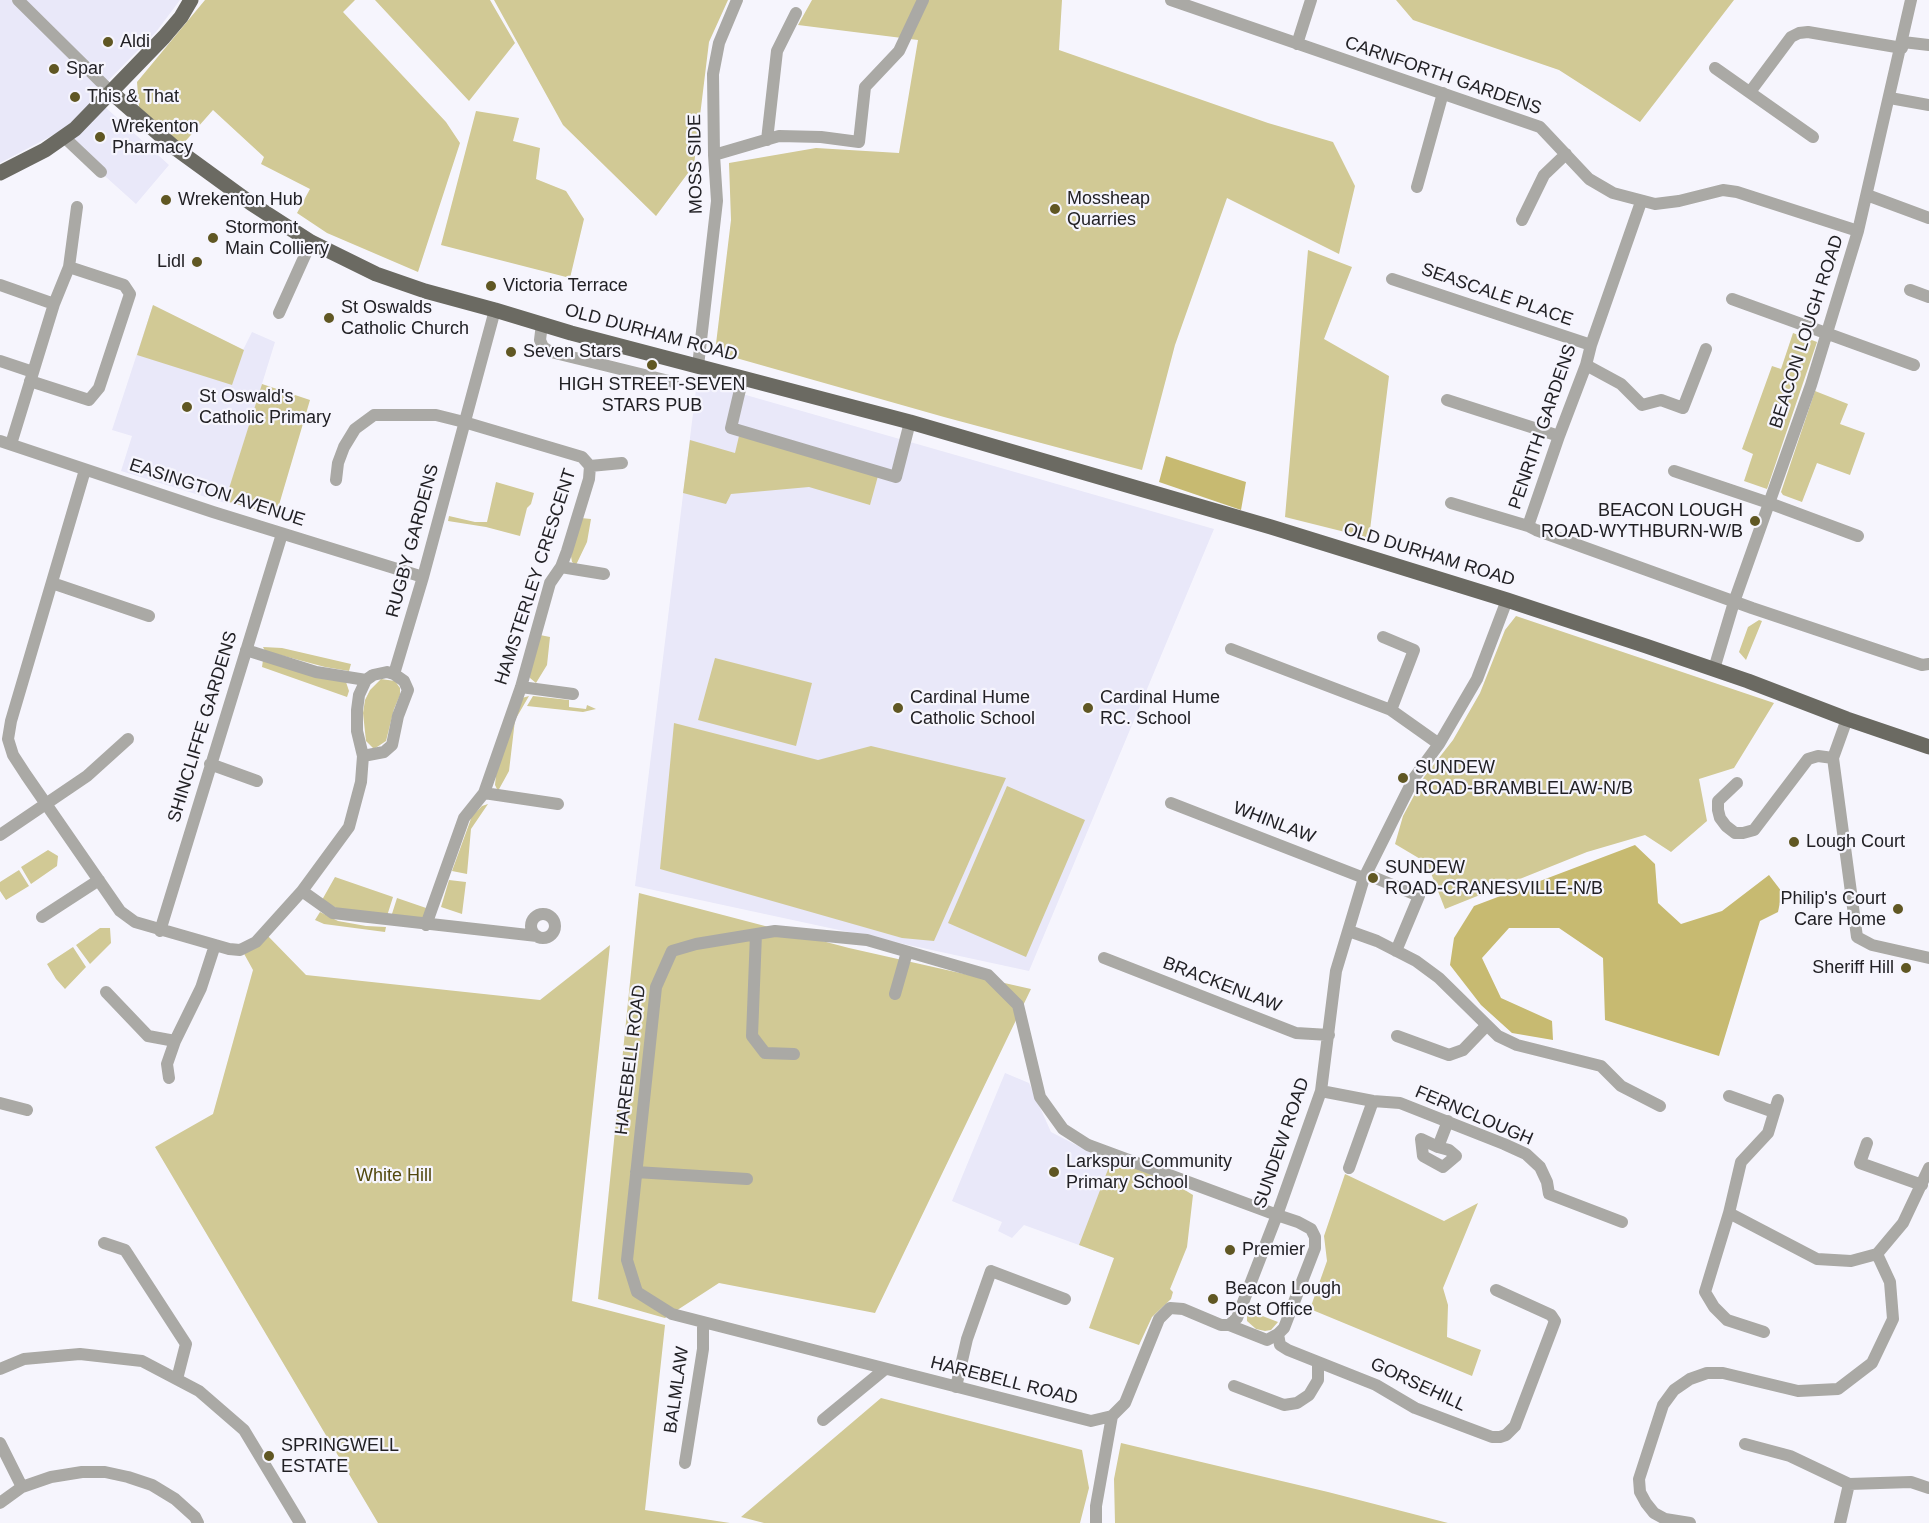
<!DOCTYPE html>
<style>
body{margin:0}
canvas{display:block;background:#f6f5fd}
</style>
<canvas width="1929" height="1523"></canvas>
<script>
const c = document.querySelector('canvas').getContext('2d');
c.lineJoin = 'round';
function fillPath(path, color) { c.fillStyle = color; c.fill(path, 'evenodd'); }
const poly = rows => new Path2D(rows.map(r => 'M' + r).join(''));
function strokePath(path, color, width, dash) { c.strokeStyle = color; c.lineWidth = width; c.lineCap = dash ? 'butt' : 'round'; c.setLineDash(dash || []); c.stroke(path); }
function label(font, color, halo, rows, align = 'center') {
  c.font = font + ' Arial,sans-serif'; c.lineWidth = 4.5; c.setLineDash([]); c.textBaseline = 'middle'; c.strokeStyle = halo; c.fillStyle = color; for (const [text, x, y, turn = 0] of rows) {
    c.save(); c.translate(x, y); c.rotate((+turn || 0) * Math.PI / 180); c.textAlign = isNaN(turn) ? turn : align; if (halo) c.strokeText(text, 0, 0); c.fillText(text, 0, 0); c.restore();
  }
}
fillPath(poly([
 [0,0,180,0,156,32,93,96,169,165,136,204,57,133,0,163],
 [153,305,243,350,252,332,275,342,225,503,121,471,132,436,112,430],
 [697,381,1214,529,1029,971,635,886],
 [1005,1073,1029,1083,1051,1132,1080,1147,1175,1184,1142,1268,1024,1225,1012,1238,998,1231,1002,1222,952,1201]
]), '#e9e8f9');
fillPath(poly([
 [205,0,355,0,343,12,446,122,460,143,418,272,327,233,297,213,310,189,261,164,264,157,213,110,182,145,139,107,137,82],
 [375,0,490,0,515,43,469,101],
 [494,0,728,0,709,42,694,165,656,216,563,125],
 [812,0,1062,0,1059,50,1268,123,1333,142,1355,186,1339,254,1227,198,1175,345,1142,470,944,417,715,352,731,220,729,163,816,148,899,153,918,40,798,25],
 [1396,0,1734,0,1640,122,1559,70,1413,20],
 [476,111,519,118,513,141,540,148,536,179,566,191,584,219,570,278,441,245],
 [1308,250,1352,267,1324,339,1389,376,1369,538,1285,517],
 [153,305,244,350,232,385,137,355],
 [1793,333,1817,342,1767,489,1744,481,1753,454,1742,449,1772,366,1781,369],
 [262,384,310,400,276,515,225,501],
 [1815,391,1848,404,1840,424,1865,433,1850,475,1817,463,1802,502,1783,495,1781,492],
 [739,436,878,476,870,505,809,487,731,494,726,504,683,493,690,440,735,453],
 [496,482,534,493,531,504,527,508,520,536,486,527,448,521,449,516,475,522,487,522],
 [581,518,591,519,587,542,576,565,572,562,571,556],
 [1516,616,1774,703,1734,768,1699,779,1707,821,1671,852,1645,835,1587,852,1445,909,1427,863,1395,844,1403,816,1424,777,1453,740,1480,693,1505,630],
 [1759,620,1762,621,1746,660,1739,652,1748,627],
 [540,635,550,637,547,665,536,683,530,678,529,671],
 [263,647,282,648,351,664,349,671,325,667,265,651],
 [715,658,812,683,796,746,698,720],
 [263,660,346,682,349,691,347,697,262,667],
 [381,679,395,681,400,688,400,695,394,709,386,741,374,749,366,741,363,713,365,700,370,690],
 [529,696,515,720,509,771,498,791,495,785,496,775,522,698],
 [533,696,569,700,569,707,586,709,587,705,596,709,583,712,527,706],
 [674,723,818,760,871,746,1006,778,934,941,902,938,660,869],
 [1007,786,1085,820,1026,957,948,923],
 [488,804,471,829,467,874,452,871,472,816,482,806],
 [48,850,58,856,57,866,31,884,21,867],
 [19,870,29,886,6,900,0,891,0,882],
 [335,877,393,897,387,916,338,909,322,900],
 [449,880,466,882,462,914,441,907],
 [639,893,849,948,1031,989,875,1313,719,1283,665,1318,598,1299],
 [397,898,429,909,421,920,391,917],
 [320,912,338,921,366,926,386,927,385,932,324,924,315,920],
 [100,928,110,928,111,943,90,964,76,945],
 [266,934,306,975,540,1000,610,945,572,1301,665,1325,645,1510,730,1523,378,1523,155,1147,213,1114,253,970,242,950],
 [73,947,86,967,65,989,56,979,47,964],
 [1112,1159,1175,1184,1193,1195,1187,1247,1170,1289,1173,1292,1171,1299,1152,1317,1139,1345,1089,1328,1114,1258,1079,1245],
 [1345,1174,1444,1221,1478,1203,1443,1288,1448,1305,1447,1337,1481,1350,1472,1376,1310,1309,1327,1261,1324,1236],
 [1247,1310,1278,1322,1271,1330,1265,1331,1256,1329,1247,1321],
 [881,1398,1082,1450,1089,1488,1080,1523,764,1523,741,1517],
 [1121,1443,1328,1492,1448,1523,1115,1523,1114,1479]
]), '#d1c995');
fillPath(poly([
 [1166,456,1246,482,1241,510,1159,482],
 [1635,845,1655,864,1658,903,1681,924,1722,911,1769,875,1782,892,1778,912,1760,921,1719,1056,1605,1020,1603,958,1559,928,1509,928,1482,958,1501,998,1552,1021,1553,1040,1512,1033,1481,1005,1450,965,1454,938,1474,906]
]), '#c7ba71');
strokePath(poly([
 [18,0,112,93],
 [1171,0,1540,127,1589,179,1613,193,1655,204,1679,201,1723,190,1737,192,1858,231],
 [1903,42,1929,45],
 [1297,44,1311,0],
 [1715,68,1813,137],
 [1750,92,1791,37,1799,33,1808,32,1902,48],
 [1890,98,1929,105],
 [64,137,101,172],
 [767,140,777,51,796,13],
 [714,155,779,136,821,137,859,142,865,87,899,51,923,0],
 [1417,187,1443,93],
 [1867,195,1929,218],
 [1641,202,1591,345,1586,365,1559,436,1528,526,1536,530,1752,608,1922,665,1929,664],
 [1522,220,1544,175,1566,154],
 [1392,279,1591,345],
 [0,285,54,304],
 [1910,290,1929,297],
 [1732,299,1914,365],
 [279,313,311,242],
 [542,324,540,340,543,347,551,352,673,382],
 [0,361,33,372],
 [1586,365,1621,384,1642,405,1661,400,1683,408,1706,349],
 [698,366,717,201,714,155,713,74,719,43,737,0],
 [743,377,731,428,896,477,910,422],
 [30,381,89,400,99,388,130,294,124,285,69,267],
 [1447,400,1559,436],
 [0,441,213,512,423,577],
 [11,444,54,304,69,267,77,207],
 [590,466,622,463],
 [85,470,11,721,8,739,13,755,26,775,120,911,135,922,229,949,240,950,256,942,302,891,349,827,361,782,363,756,357,731,357,710,359,695,366,680],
 [1674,471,1769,503,1858,536],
 [336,480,338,463,344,447,355,429,374,415,436,415,464,422,582,457,590,466,589,479,567,551,561,567,550,583,521,687,484,793,464,818,426,925],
 [1451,503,1528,526],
 [561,567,604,574],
 [52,583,149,616],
 [1383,637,1414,650,1391,710],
 [1231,649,1391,710,1439,744],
 [246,650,316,672,366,680,373,675,387,672,394,674,404,681,408,690,398,716,392,745,384,752,363,756],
 [1714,669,1734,602,1811,385,1858,231,1911,0],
 [394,674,423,577,495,310],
 [521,687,573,694],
 [1847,719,1833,758,1857,937,1872,945,1929,958],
 [210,764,257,781],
 [1737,783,1718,801,1718,810,1720,818,1726,826,1735,833,1743,833,1754,830,1808,759,1818,756,1833,758],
 [484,793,558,804],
 [1171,803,1364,878],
 [0,835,87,776,128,739],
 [1366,874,1419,896,1396,951],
 [302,891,333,913,537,936],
 '531 926a12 12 0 1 1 24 0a12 12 0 1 1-24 0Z',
 [42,917,99,880],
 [160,931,282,534],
 [1349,931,1377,941,1416,961,1439,978,1498,1036,1517,1045,1601,1066,1621,1086,1660,1106],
 [756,934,752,1036,765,1053,794,1054],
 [1104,958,1296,1033,1329,1035],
 [106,992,148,1036,175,1041,201,988,215,945],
 [895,994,907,952],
 [1397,1036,1449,1055,1463,1050,1487,1025],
 [169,1078,167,1064,175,1041],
 [1321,1091,1373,1101,1400,1103,1504,1144,1526,1154,1540,1167,1547,1182,1549,1194,1622,1222],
 [1729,1096,1774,1112],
 [0,1103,27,1110],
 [1867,1143,1860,1163,1922,1185],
 [1438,1147,1449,1150,1456,1156,1443,1167,1423,1156,1421,1139,1438,1147,1448,1121],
 [1349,1168,1373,1101],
 [636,1172,747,1179],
 [1729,1213,1817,1259,1851,1261,1877,1254,1903,1223,1929,1168],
 [104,1243,125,1250,186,1344,177,1379],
 [1229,1325,1267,1340,1278,1334,1284,1328,1315,1248,1315,1237,1311,1229,1298,1222,1277,1215,1088,1145,1063,1129,1040,1097,1018,1005,988,975,867,940,775,931,696,944,672,951,656,987,627,1260,637,1292,672,1314,1091,1421,1112,1416,1125,1403,1159,1319,1170,1308,1183,1309,1221,1325,1229,1325,1237,1318,1277,1215,1321,1091,1336,971,1364,878,1414,778,1439,744,1477,679,1507,600],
 [1764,1332,1727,1320,1714,1307,1705,1292,1729,1213,1741,1162,1768,1133,1778,1100],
 [1278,1334,1280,1345,1288,1350,1376,1385,1415,1408,1492,1437,1500,1437,1506,1435,1515,1426,1555,1321,1551,1315,1496,1290],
 [0,1369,24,1359,80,1354,142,1361,199,1391,244,1430,300,1523],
 [1234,1386,1284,1405,1297,1403,1309,1395,1318,1380,1318,1363],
 [956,1387,967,1339,991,1271,1065,1299],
 [823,1420,885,1369],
 [0,1443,22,1487],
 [1745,1444,1790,1456,1849,1484,1911,1482,1929,1488],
 [685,1463,703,1349,703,1322],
 [0,1503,22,1487,51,1477,82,1472,105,1472,128,1477,152,1485,175,1499,195,1517,198,1523],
 [1096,1523,1096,1506,1112,1416],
 [1690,1523,1665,1519,1654,1513,1646,1503,1640,1492,1639,1479,1663,1405,1674,1390,1690,1379,1707,1373,1723,1373,1798,1391,1838,1389,1872,1363,1893,1319,1890,1282,1877,1254],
 [1840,1523,1849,1484]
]), '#aaa9a5', 12);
strokePath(poly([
 [112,93,175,148,252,204,311,242,376,274,425,291,495,310,571,333,910,422,1271,527,1507,600,1646,646,1748,681,1847,719,1929,747],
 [0,173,45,150,75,129,164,37,181,17,191,0]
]), '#6b6a62', 15);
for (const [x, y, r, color] of [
 [108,42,6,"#605723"],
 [54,69,6,"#605723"],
 [75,97,6,"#605723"],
 [100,137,6,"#605723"],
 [166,200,6,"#605723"],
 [1055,209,6,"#605723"],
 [213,238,6,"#605723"],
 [197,262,6,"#605723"],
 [491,286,6,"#605723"],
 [329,318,6,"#605723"],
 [511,352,6,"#605723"],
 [652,365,6,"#605723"],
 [187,407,6,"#605723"],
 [1755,521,6,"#605723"],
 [898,708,6,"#605723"],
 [1088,708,6,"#605723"],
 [1403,778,6,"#605723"],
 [1794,842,6,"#605723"],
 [1373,878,6,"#605723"],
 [1898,909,6,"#605723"],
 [1906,968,6,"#605723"],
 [1054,1172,6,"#605723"],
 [1230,1250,6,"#605723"],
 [1213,1299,6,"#605723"],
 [269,1456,6,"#605723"]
]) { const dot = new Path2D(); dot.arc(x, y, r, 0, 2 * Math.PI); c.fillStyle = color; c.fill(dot); strokePath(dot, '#f6f5fd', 2); }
label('18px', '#222125', '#f6f5fd', [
 ["Aldi",120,42],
 ["Spar",66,69],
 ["This & That",87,97],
 ["Wrekenton",112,127],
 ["Pharmacy",112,148],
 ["Mossheap",1067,199],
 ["Quarries",1067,220],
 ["Wrekenton Hub",178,200],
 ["Stormont",225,228],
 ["Main Colliery",225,249],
 ["Lidl",185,262,"right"],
 ["Victoria Terrace",503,286],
 ["St Oswalds",341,308],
 ["Catholic Church",341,329],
 ["Seven Stars",523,352],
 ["HIGH STREET-SEVEN",652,385,"center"],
 ["STARS PUB",652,406,"center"],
 ["St Oswald's",199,397],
 ["Catholic Primary",199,418],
 ["BEACON LOUGH",1743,511,"right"],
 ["ROAD-WYTHBURN-W/B",1743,532,"right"],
 ["Cardinal Hume",910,698],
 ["Catholic School",910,719],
 ["Cardinal Hume",1100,698],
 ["RC. School",1100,719],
 ["SUNDEW",1415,768],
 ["ROAD-BRAMBLELAW-N/B",1415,789],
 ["Lough Court",1806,842],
 ["SUNDEW",1385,868],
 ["ROAD-CRANESVILLE-N/B",1385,889],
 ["Philip's Court",1886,899,"right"],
 ["Care Home",1886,920,"right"],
 ["Sheriff Hill",1894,968,"right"],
 ["Larkspur Community",1066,1162],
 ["Primary School",1066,1183],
 ["Premier",1242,1250],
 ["Beacon Lough",1225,1289],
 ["Post Office",1225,1310],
 ["SPRINGWELL",281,1446],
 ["ESTATE",281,1467]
], 'left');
label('18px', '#222125', '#f6f5fd', [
 ["CARNFORTH GARDENS",1443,76,19],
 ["MOSS SIDE",696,164,-91],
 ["SEASCALE PLACE",1497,295,19],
 ["BEACON LOUGH ROAD",1807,332,-72],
 ["OLD DURHAM ROAD",651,333,15],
 ["PENRITH GARDENS",1543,427,-71],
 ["EASINGTON AVENUE",217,493,18],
 ["RUGBY GARDENS",413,541,-75],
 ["OLD DURHAM ROAD",1429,555,17],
 ["HAMSTERLEY CRESCENT",536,577,-72],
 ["SHINCLIFFE GARDENS",203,727,-73],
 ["WHINLAW",1274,823,21],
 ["BRACKENLAW",1222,985,21],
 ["HAREBELL ROAD",631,1060,-83],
 ["FERNCLOUGH",1474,1116,23],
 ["SUNDEW ROAD",1282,1143,-71],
 ["HAREBELL ROAD",1004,1381,14],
 ["GORSEHILL",1418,1385,25],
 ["BALMLAW",677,1390,-82]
]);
label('18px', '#52480e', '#f6f5fd', [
 ["White Hill",394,1176]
]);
</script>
